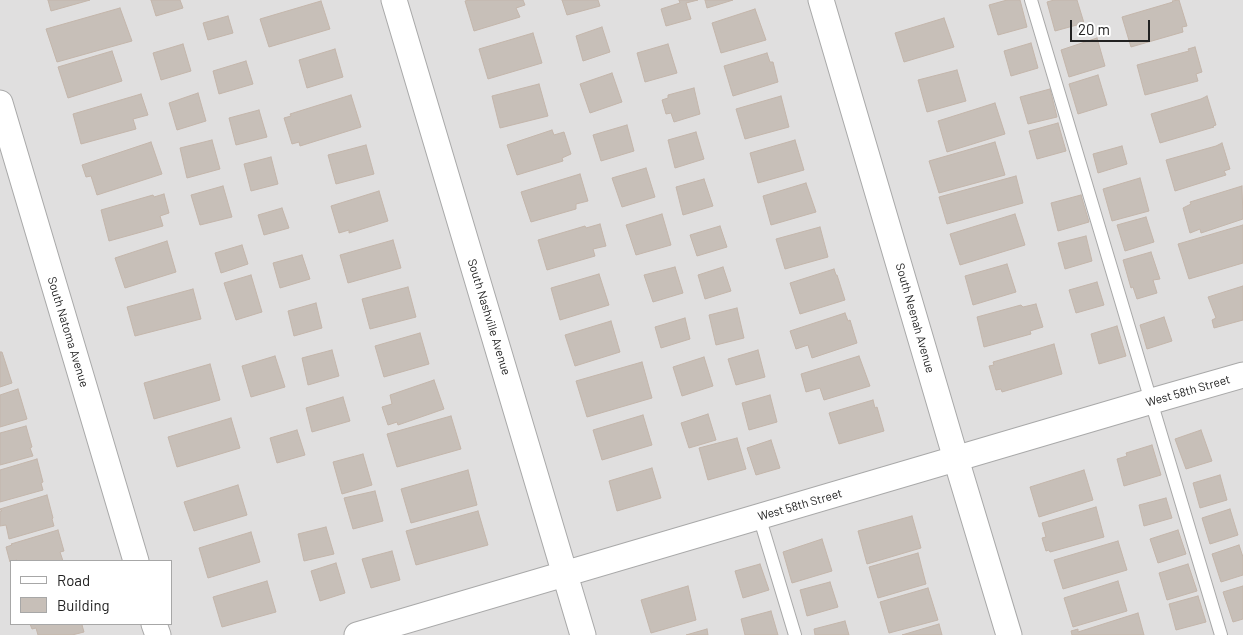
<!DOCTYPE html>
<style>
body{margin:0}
#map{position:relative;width:1243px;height:635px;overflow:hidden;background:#f2efe9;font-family:Barlow,sans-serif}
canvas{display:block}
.legend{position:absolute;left:10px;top:560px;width:162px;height:65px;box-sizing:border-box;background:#fff;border:1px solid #a7a7a7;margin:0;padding:6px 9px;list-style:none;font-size:15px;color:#222}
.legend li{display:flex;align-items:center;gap:10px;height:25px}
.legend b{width:25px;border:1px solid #a7a7a7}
.scale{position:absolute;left:1070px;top:20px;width:80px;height:22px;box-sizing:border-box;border:2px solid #222;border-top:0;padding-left:6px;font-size:15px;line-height:18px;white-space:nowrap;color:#222;-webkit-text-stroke:4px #fff;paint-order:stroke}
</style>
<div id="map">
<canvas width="1243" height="635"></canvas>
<ul class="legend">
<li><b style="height:6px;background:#fff"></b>Road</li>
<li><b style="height:14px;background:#c7bfb8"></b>Building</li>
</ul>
<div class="scale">20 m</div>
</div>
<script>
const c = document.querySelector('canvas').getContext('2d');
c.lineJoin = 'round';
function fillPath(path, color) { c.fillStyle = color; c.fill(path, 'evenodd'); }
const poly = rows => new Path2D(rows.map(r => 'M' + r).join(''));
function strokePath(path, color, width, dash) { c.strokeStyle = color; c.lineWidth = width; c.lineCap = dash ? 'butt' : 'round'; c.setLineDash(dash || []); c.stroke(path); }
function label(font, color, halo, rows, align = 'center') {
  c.font = font + ' Barlow,sans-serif'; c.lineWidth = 4.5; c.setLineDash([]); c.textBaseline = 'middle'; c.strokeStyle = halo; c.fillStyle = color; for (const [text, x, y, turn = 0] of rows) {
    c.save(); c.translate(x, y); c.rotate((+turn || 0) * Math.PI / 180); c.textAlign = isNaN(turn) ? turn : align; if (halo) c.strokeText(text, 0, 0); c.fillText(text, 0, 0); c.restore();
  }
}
fillPath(poly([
 [0,0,1243,0,1243,635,0,635],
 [11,561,171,561,171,624,11,624]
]), '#e0dfdf');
const building = poly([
 [48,0,90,0,51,11,48,0],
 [151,0,180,0,183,8,156,16,151,0],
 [469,0,523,0,525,5,516,8,520,17,474,31,465,1,469,0],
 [562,0,598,0,600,6,567,15,562,0],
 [679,0,698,0,686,3,691,19,666,26,661,9,680,3,679,0],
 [705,0,733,0,707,8,705,0],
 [1007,0,1020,0,1027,27,998,35,989,5,1007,0],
 [1054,0,1077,0,1084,23,1055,31,1047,2,1054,0],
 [1179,0,1187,26,1182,27,1183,32,1131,47,1122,17,1173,2,1172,1,1179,0],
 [321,1,330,29,269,47,260,19,321,1],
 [120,8,132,41,57,62,46,29,120,8],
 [755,9,766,40,721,53,712,23,755,9],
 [228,16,233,33,208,40,203,23,228,16],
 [944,18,954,47,904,62,895,33,944,18],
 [602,27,610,52,583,61,576,36,602,27],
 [533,33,542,63,488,79,479,49,533,33],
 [1097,38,1105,66,1069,77,1061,50,1097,38],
 [1031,43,1038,68,1011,76,1004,51,1031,43],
 [183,44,191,71,161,80,153,53,183,44],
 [668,44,677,73,645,82,637,53,668,44],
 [1195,47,1202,72,1196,74,1198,81,1145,95,1137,65,1189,51,1188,49,1195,47],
 [335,49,343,77,307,88,299,60,335,49],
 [112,51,122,81,68,98,58,67,112,51],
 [767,53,770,62,773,62,778,82,733,96,724,66,767,53],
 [246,61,253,84,219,94,213,71,246,61],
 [957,70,966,101,927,112,918,80,957,70],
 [612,73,622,102,590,113,580,84,612,73],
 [1098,75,1107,105,1078,114,1069,84,1098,75],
 [539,84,548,116,500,128,492,96,539,84],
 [694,88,700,114,674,122,671,113,666,114,662,100,668,98,668,95,694,88],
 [1050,89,1057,117,1028,124,1020,97,1050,89],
 [198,93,206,121,177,130,169,103,198,93],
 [141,94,148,115,133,119,136,129,81,144,73,114,141,94],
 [351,95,361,127,300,146,299,142,292,144,284,118,291,116,290,114,351,95],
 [781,96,789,127,745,139,736,109,781,96],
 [1207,96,1216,125,1213,126,1214,127,1160,143,1151,114,1201,99,1207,96],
 [995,103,1005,134,947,152,938,121,995,103],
 [259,110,267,137,236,145,229,118,259,110],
 [1058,123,1066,151,1037,159,1029,131,1058,123],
 [627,125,634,151,601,161,593,135,627,125],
 [552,130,554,135,564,132,571,154,562,158,563,161,517,175,507,145,552,130],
 [696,132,704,159,675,168,668,140,696,132],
 [212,140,220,169,187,178,180,148,212,140],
 [795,140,804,170,758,183,750,153,795,140],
 [151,142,162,174,97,195,91,176,86,177,82,165,151,142],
 [995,142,1005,175,939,193,929,161,995,142],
 [1222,143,1230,169,1224,171,1226,175,1175,191,1166,160,1216,146,1222,143],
 [366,145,374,174,336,184,328,155,366,145],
 [1122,146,1127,164,1098,173,1093,154,1122,146],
 [271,157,278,184,251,191,244,164,271,157],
 [646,168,655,197,622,207,612,178,646,168],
 [580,174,588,201,576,204,576,209,531,222,521,192,580,174],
 [1016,176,1023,203,947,224,939,197,1016,176],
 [1140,178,1149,211,1112,221,1103,189,1140,178],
 [704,179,713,206,683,215,676,187,704,179],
 [806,183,816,212,771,225,763,196,806,183],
 [223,186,232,217,200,225,191,195,223,186],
 [1242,186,1243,219,1201,233,1200,229,1190,233,1183,208,1191,204,1190,202,1242,186],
 [379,191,388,221,349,233,349,230,339,233,331,206,379,191],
 [164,194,169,213,160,216,163,226,109,241,101,210,153,195,154,197,164,194],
 [1081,195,1089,222,1058,231,1051,203,1081,195],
 [282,208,289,228,264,235,258,215,282,208],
 [662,214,671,245,636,255,626,225,662,214],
 [1015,214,1025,245,960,265,950,234,1015,214],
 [1146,217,1154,242,1125,251,1117,225,1146,217],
 [600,224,606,246,593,249,595,256,547,270,538,240,585,226,586,228,600,224],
 [1243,225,1243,263,1189,279,1178,244,1243,225],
 [720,226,727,247,697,256,690,235,720,226],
 [820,227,828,257,785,269,776,239,820,227],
 [1086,236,1092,261,1065,269,1058,243,1086,236],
 [393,240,401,268,348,283,340,255,393,240],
 [167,241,176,272,125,288,115,258,167,241],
 [242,245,248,264,221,273,215,253,242,245],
 [1151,252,1160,279,1153,280,1157,293,1137,299,1133,287,1131,288,1123,260,1151,252],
 [302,255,310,279,280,288,273,263,302,255],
 [1007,264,1016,292,973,305,965,276,1007,264],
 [675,267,683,293,653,302,644,275,675,267],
 [723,267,731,291,705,299,698,275,723,267],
 [834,269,836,275,837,275,845,300,800,314,790,283,834,269],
 [599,274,609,305,560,320,551,288,599,274],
 [251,275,262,312,236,320,224,283,251,275],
 [1097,282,1104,305,1076,313,1069,290,1097,282],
 [1243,286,1243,320,1214,328,1212,320,1216,318,1208,297,1243,286],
 [408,287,416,317,370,329,362,299,408,287],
 [193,289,201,319,135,336,127,307,193,289],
 [316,303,322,328,294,336,288,311,316,303],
 [1036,304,1043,327,1030,331,1031,334,984,347,977,317,1021,305,1023,307,1036,304],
 [737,308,744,338,716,345,709,315,737,308],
 [845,313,848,321,850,320,857,343,812,358,808,345,796,349,790,331,845,313],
 [1164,317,1172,341,1147,349,1140,325,1164,317],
 [685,318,690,339,661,348,655,327,685,318],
 [611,321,620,352,575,366,565,335,611,321],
 [1117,326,1126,356,1099,364,1091,334,1117,326],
 [420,333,429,364,384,377,375,346,420,333],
 [1054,344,1062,374,1002,392,1001,389,996,390,989,366,994,365,993,362,1054,344],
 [332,350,339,376,308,385,302,358,332,350],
 [758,350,765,377,736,385,728,359,758,350],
 [0,352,2,352,12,383,0,387,0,352],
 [275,356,285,387,251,397,242,366,275,356],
 [859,356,870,386,824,400,820,388,806,392,801,374,859,356],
 [704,357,713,386,682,396,673,367,704,357],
 [642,362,652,398,587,417,576,381,642,362],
 [210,364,220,400,154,419,144,383,210,364],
 [434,380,444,409,398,425,397,422,388,425,382,407,392,404,390,395,434,380],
 [18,389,27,419,0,427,0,395,18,389],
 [770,395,777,422,749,430,742,403,770,395],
 [343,397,350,421,312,432,306,408,343,397],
 [873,400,875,408,877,407,884,431,839,444,829,413,873,400],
 [708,414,716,440,689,448,681,423,708,414],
 [643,415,652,445,602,460,593,430,643,415],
 [451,416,461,449,397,467,387,434,451,416],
 [231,418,240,448,177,467,168,437,231,418],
 [26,426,32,447,30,448,33,456,0,465,0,433,26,426],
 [297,430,305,455,277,463,270,438,297,430],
 [1201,430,1212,461,1186,469,1175,439,1201,430],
 [737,438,746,469,708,480,699,448,737,438],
 [771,440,780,468,756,475,747,448,771,440],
 [1152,445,1161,475,1124,486,1117,459,1127,456,1126,453,1152,445],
 [363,454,372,485,342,494,333,462,363,454],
 [37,459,43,482,41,483,43,490,0,502,0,470,37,459],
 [652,468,661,498,617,511,609,481,652,468],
 [468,470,477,505,411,523,401,489,468,470],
 [1084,470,1093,500,1039,517,1030,487,1084,470],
 [1220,475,1227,500,1200,508,1193,483,1220,475],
 [238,485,247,515,194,531,184,502,238,485],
 [375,491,383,521,353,529,344,498,375,491],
 [47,495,53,518,52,519,54,526,9,539,6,525,0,526,0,511,2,511,0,509,47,495],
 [1166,498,1172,518,1144,526,1139,505,1166,498],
 [1096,507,1104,537,1050,552,1049,550,1046,551,1042,538,1046,537,1042,523,1096,507],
 [1230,509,1238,535,1210,544,1202,518,1230,509],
 [478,511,488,545,416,565,406,531,478,511],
 [912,516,921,548,867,564,858,531,912,516],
 [326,527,334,554,304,561,298,534,326,527],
 [58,530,64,551,60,552,63,561,17,561,17,560,10,562,6,547,12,545,11,544,58,530],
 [1178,530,1186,554,1158,563,1150,539,1178,530],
 [251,532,260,562,208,578,199,548,251,532],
 [822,539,832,571,792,583,783,552,822,539],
 [1118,541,1127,570,1063,589,1054,560,1118,541],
 [1239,545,1243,557,1243,575,1221,582,1212,554,1239,545],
 [392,551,400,580,371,588,362,559,392,551],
 [918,553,926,584,878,598,869,567,918,553],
 [336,563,345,593,320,601,311,571,336,563],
 [760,564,769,590,743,598,735,571,760,564],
 [1188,564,1197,591,1167,600,1159,573,1188,564],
 [267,581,276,612,222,627,213,597,267,581],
 [1118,581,1127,611,1073,627,1064,598,1118,581],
 [830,582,838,607,807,616,800,590,830,582],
 [688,586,696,620,651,633,641,600,688,586],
 [1243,586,1243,619,1233,622,1223,592,1243,586],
 [928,588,938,620,889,633,880,602,928,588],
 [1198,596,1206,622,1176,630,1169,604,1198,596],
 [771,611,778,635,745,635,741,619,771,611],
 [1138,613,1144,635,1072,635,1071,631,1078,629,1078,632,1138,613],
 [845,621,849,635,815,635,814,629,845,621],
 [30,624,85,624,82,625,84,632,72,635,38,635,36,628,32,629,30,624],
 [939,624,942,635,902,635,939,624],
 [707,629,708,635,686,635,707,629]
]);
fillPath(building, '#c7bfb8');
strokePath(building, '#c4b6ab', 1);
const lane = poly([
 [1031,0,1221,635],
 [759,516,795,635]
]);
const street = poly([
 [394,0,583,635],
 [821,0,956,459,1009,635],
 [0,103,136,561],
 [154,624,158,635],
 [357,635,1152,401,1243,375]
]);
strokePath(lane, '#a9a9a9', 14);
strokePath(street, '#a9a9a9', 27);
strokePath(lane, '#fff', 12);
strokePath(street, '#fff', 25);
label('12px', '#222', '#fff', [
 ["South Nashville Avenue",489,317,73],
 ["South Neenah Avenue",915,318,74],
 ["South Natoma Avenue",68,332,73],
 ["West 58th Street",1188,391,-16],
 ["West 58th Street",800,505,-16]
]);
</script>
